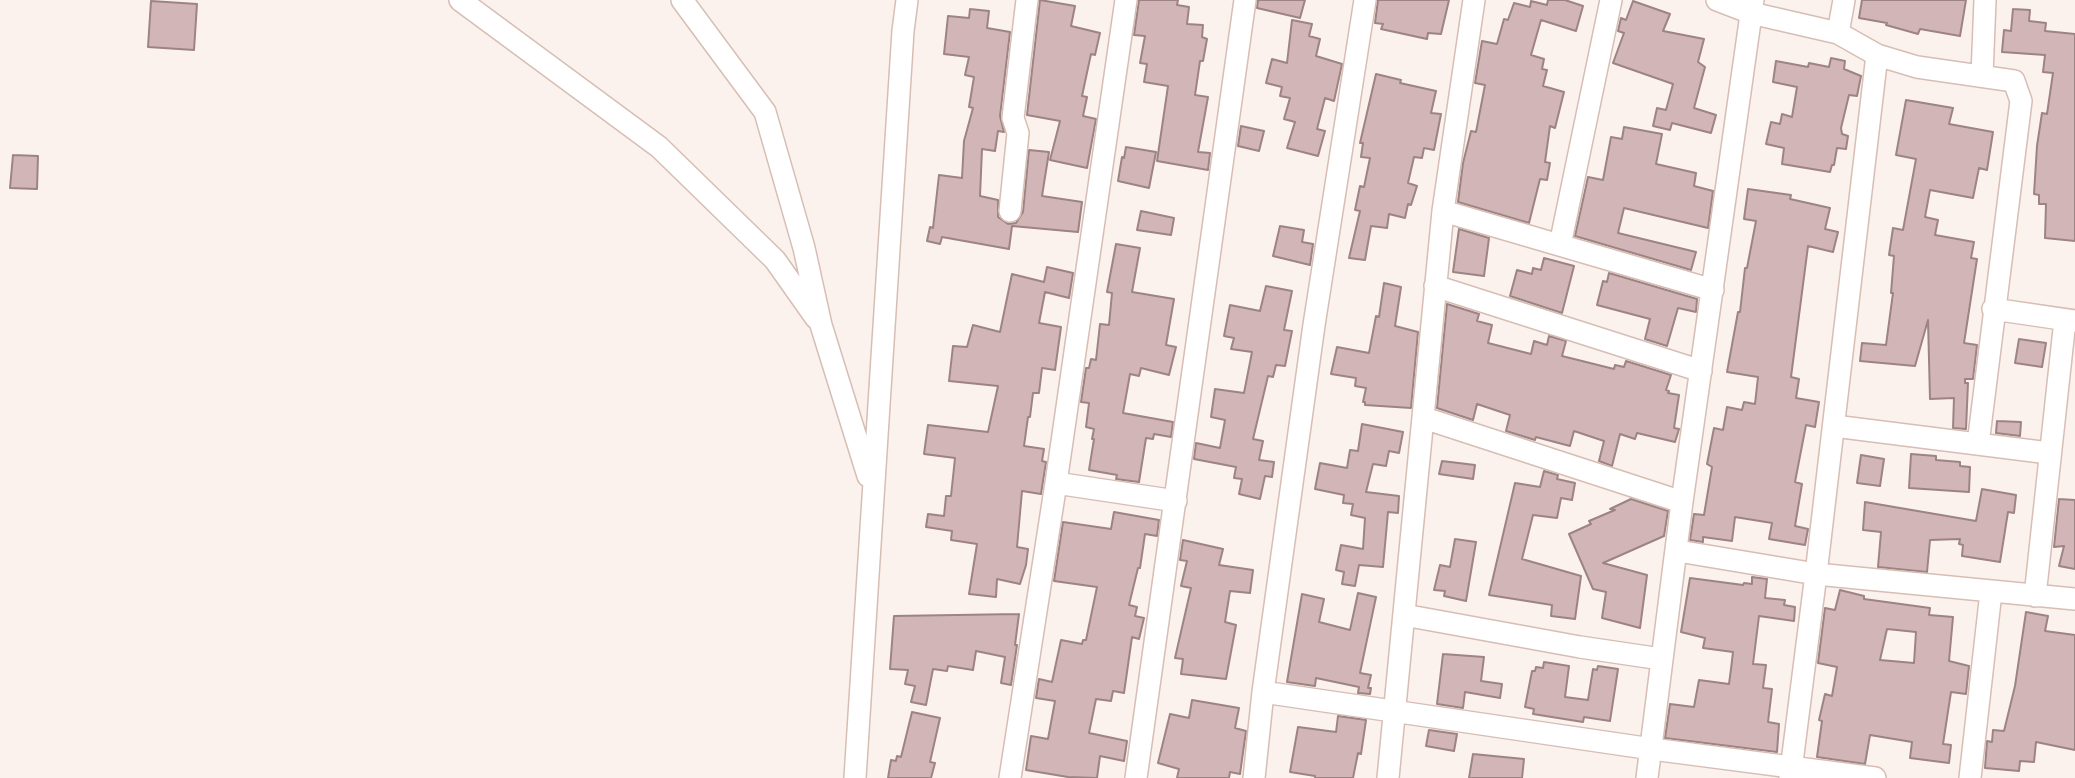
<!DOCTYPE html>
<style>
body{margin:0}
canvas{display:block;background:#fbf1ed}
</style>
<canvas width="2075" height="778"></canvas>
<script>
const c = document.querySelector('canvas').getContext('2d');
c.lineJoin = 'round';
function fillPath(path, color) { c.fillStyle = color; c.fill(path, 'evenodd'); }
const poly = rows => new Path2D(rows.map(r => 'M' + r).join(''));
function strokePath(path, color, width, dash) { c.strokeStyle = color; c.lineWidth = width; c.lineCap = dash ? 'butt' : 'round'; c.setLineDash(dash || []); c.stroke(path); }
const building = poly([
 [1040,0,1075,6,1071,26,1100,33,1095,55,1091,54,1082,96,1087,97,1083,116,1096,119,1087,168,1050,160,1060,121,1027,115,1040,0],
 [1139,0,1178,0,1177,5,1189,7,1187,24,1203,25,1202,37,1207,39,1203,61,1200,61,1195,95,1208,97,1198,152,1210,153,1208,170,1157,161,1168,86,1144,82,1147,64,1140,63,1145,36,1134,35,1139,0],
 [1258,0,1305,0,1300,18,1257,8,1258,0],
 [1378,0,1449,0,1441,34,1428,33,1427,39,1381,29,1383,24,1375,23,1378,0],
 [1548,0,1565,0,1583,6,1576,31,1541,20,1531,55,1544,59,1542,69,1547,70,1543,86,1564,92,1555,128,1550,126,1545,162,1550,163,1547,180,1540,179,1529,223,1458,202,1463,163,1471,131,1476,132,1485,85,1475,83,1482,41,1497,44,1504,19,1508,20,1514,3,1530,7,1531,1,1547,5,1548,0],
 [1862,0,1966,0,1960,36,1920,29,1918,34,1886,25,1887,23,1859,18,1862,0],
 [151,1,197,4,194,50,148,47,151,1],
 [1633,1,1670,14,1663,31,1704,39,1698,62,1705,67,1694,108,1716,115,1711,133,1672,123,1670,130,1653,126,1657,108,1666,110,1673,84,1613,63,1624,33,1618,31,1621,18,1626,20,1633,1],
 [970,9,989,11,987,28,1010,32,1000,116,1004,132,998,131,995,151,982,149,980,196,998,200,998,217,1008,224,1016,223,1023,212,1029,150,1049,152,1042,196,1082,202,1078,232,1012,226,1009,249,942,237,940,244,927,241,930,227,933,228,939,175,962,178,964,141,973,108,969,107,974,77,965,75,969,57,944,54,948,16,969,18,970,9],
 [2013,9,2030,10,2029,21,2046,23,2045,31,2075,34,2075,241,2045,238,2046,204,2039,204,2039,195,2034,194,2037,146,2042,113,2047,114,2053,73,2043,72,2045,55,2002,52,2004,30,2011,31,2013,9],
 [1292,20,1312,24,1309,36,1320,39,1316,56,1342,64,1334,101,1325,98,1317,129,1325,131,1318,156,1287,148,1295,122,1284,119,1290,98,1280,96,1282,87,1266,83,1272,59,1287,63,1292,20],
 [1831,58,1845,61,1844,69,1861,76,1857,96,1849,95,1841,128,1842,134,1848,136,1846,149,1837,148,1834,165,1832,165,1830,172,1782,164,1784,148,1766,144,1771,122,1780,124,1782,114,1792,117,1797,87,1773,82,1776,61,1808,67,1809,63,1829,67,1831,58],
 [1376,74,1401,80,1400,83,1436,91,1431,113,1441,114,1434,150,1424,148,1422,158,1414,157,1408,183,1417,186,1411,205,1408,204,1405,218,1389,214,1387,228,1371,226,1365,260,1349,258,1360,211,1355,210,1360,186,1364,187,1370,158,1361,157,1363,143,1360,143,1376,74],
 [1906,100,1953,108,1949,124,1993,132,1987,170,1979,168,1973,198,1930,190,1925,217,1938,220,1935,235,1974,242,1971,258,1977,259,1964,343,1977,345,1973,379,1965,379,1965,383,1968,383,1966,429,1953,428,1954,398,1930,399,1928,320,1915,366,1860,361,1862,343,1886,345,1893,293,1891,293,1894,256,1889,255,1893,228,1903,230,1916,159,1896,155,1906,100],
 [1241,126,1264,131,1259,151,1238,146,1241,126],
 [1624,127,1662,134,1656,164,1696,173,1694,186,1713,191,1708,228,1624,208,1618,233,1696,252,1691,270,1575,236,1588,177,1603,180,1611,137,1622,139,1624,127],
 [1126,147,1156,152,1149,188,1118,181,1122,157,1124,158,1126,147],
 [13,155,38,156,37,189,10,188,13,155],
 [1748,189,1791,195,1790,199,1830,208,1825,229,1838,232,1833,252,1808,246,1791,377,1799,379,1796,398,1819,402,1815,427,1806,425,1795,482,1802,484,1795,526,1808,529,1805,545,1769,539,1772,523,1735,517,1732,541,1703,537,1703,542,1690,540,1694,514,1704,515,1712,467,1707,464,1714,428,1723,430,1727,407,1742,410,1744,402,1755,404,1758,377,1727,372,1738,312,1740,312,1745,268,1747,268,1756,221,1744,219,1748,189],
 [1141,211,1174,218,1171,235,1137,230,1141,211],
 [1280,226,1304,230,1302,242,1313,244,1310,265,1273,256,1280,226],
 [1459,229,1489,238,1484,276,1453,272,1459,229],
 [1116,244,1140,248,1132,292,1174,299,1166,345,1176,347,1169,375,1141,368,1139,376,1130,374,1123,413,1173,422,1171,437,1154,434,1153,439,1146,438,1139,482,1116,479,1117,475,1089,470,1094,439,1092,439,1094,429,1086,427,1089,403,1081,402,1086,368,1089,368,1091,359,1096,360,1100,324,1109,325,1112,293,1107,292,1116,244],
 [1544,258,1574,266,1562,313,1510,296,1517,270,1532,274,1533,268,1541,270,1544,258],
 [1047,267,1073,273,1069,298,1045,292,1039,323,1061,327,1055,370,1042,368,1039,393,1033,393,1030,417,1028,417,1024,446,1044,449,1042,461,1046,462,1041,494,1022,491,1017,547,1028,549,1026,565,1020,584,997,579,996,597,969,594,977,544,951,540,952,531,926,527,928,514,944,516,946,496,951,496,955,458,924,454,928,425,988,432,998,386,949,381,953,346,967,347,973,325,1000,332,1012,274,1044,282,1047,267],
 [1609,273,1697,299,1696,312,1678,308,1667,346,1645,339,1650,319,1597,305,1603,281,1607,282,1609,273],
 [1384,283,1401,287,1395,326,1418,332,1411,408,1365,405,1365,402,1363,402,1366,388,1355,386,1356,378,1331,374,1337,347,1369,353,1376,316,1379,317,1384,283],
 [1266,286,1292,291,1284,330,1292,331,1285,366,1276,365,1273,377,1268,376,1253,439,1263,441,1259,460,1274,462,1272,477,1265,476,1260,499,1239,494,1242,479,1234,478,1236,467,1194,459,1196,443,1220,448,1225,420,1211,417,1215,389,1244,393,1252,352,1231,349,1234,338,1224,336,1230,305,1260,311,1266,286],
 [1447,304,1479,314,1477,321,1492,325,1488,343,1531,354,1534,341,1547,345,1549,336,1566,341,1562,356,1614,369,1615,365,1624,367,1626,361,1671,375,1666,390,1669,391,1668,393,1679,395,1674,428,1679,429,1675,442,1637,433,1635,439,1620,434,1612,466,1599,461,1604,441,1574,431,1570,446,1536,437,1535,440,1506,431,1510,415,1477,404,1473,420,1437,408,1447,304],
 [2019,339,2046,343,2042,367,2015,363,2019,339],
 [1997,421,2021,422,2020,436,1996,433,1997,421],
 [1362,424,1403,432,1399,453,1389,451,1386,466,1373,464,1366,492,1399,496,1398,513,1388,512,1383,567,1359,565,1355,586,1342,584,1344,572,1336,570,1341,545,1363,549,1365,518,1351,515,1353,504,1343,503,1344,495,1315,489,1320,463,1347,468,1350,450,1358,451,1362,424],
 [1911,454,1936,456,1936,460,1960,462,1960,466,1970,467,1969,492,1909,488,1911,454],
 [1861,455,1884,459,1880,486,1857,483,1861,455],
 [1442,461,1475,465,1473,479,1439,474,1442,461],
 [1544,471,1558,475,1557,479,1575,483,1572,500,1561,498,1557,518,1533,515,1522,559,1581,576,1575,619,1551,616,1552,605,1489,595,1515,483,1540,487,1544,471],
 [1982,489,2016,495,2014,513,2008,512,2000,562,1962,556,1963,545,1959,544,1960,539,1930,540,1927,572,1878,567,1881,532,1863,530,1865,502,1976,521,1982,489],
 [1631,499,1668,511,1664,536,1603,563,1647,575,1640,628,1602,618,1606,592,1593,589,1569,534,1591,524,1589,521,1615,510,1610,509,1631,499],
 [2059,499,2075,500,2075,569,2059,566,2064,546,2054,547,2059,499],
 [1114,512,1159,520,1157,536,1145,534,1140,568,1138,568,1129,605,1137,607,1135,616,1144,618,1139,639,1132,637,1124,693,1113,691,1111,701,1096,699,1089,733,1127,741,1124,761,1100,756,1097,778,1068,777,1026,770,1031,736,1048,739,1055,701,1036,698,1039,679,1052,682,1061,640,1082,644,1083,640,1086,640,1097,587,1054,581,1063,522,1111,529,1114,512],
 [1455,539,1476,542,1466,601,1444,596,1445,591,1434,590,1440,565,1450,567,1455,539],
 [1183,540,1223,549,1219,565,1253,570,1250,593,1230,591,1225,622,1236,625,1226,679,1181,674,1183,659,1175,658,1191,588,1181,586,1187,561,1180,560,1183,540],
 [1752,577,1767,579,1765,598,1785,600,1784,605,1795,607,1794,621,1759,616,1753,664,1766,665,1763,688,1772,689,1768,722,1779,724,1777,752,1665,738,1670,704,1694,707,1699,680,1729,684,1731,669,1733,652,1703,648,1705,638,1681,632,1690,578,1743,585,1744,583,1752,584,1752,577],
 [1840,590,1864,596,1864,599,1930,608,1929,615,1953,617,1949,661,1969,666,1966,694,1951,692,1943,744,1951,745,1949,763,1910,758,1912,742,1870,735,1865,764,1817,757,1822,721,1819,720,1825,694,1832,696,1837,667,1818,663,1825,608,1835,610,1840,590],
 [1887,629,1916,632,1914,663,1880,660,1887,629],
 [1358,593,1376,597,1360,673,1371,675,1368,688,1371,688,1370,694,1358,693,1359,687,1316,678,1315,686,1287,682,1302,594,1324,599,1319,622,1350,630,1358,593],
 [2026,612,2048,616,2045,631,2075,635,2075,750,2036,742,2034,762,2020,761,2019,771,1985,768,1987,741,1992,742,1993,730,2004,731,2015,686,2026,612],
 [1019,614,1015,645,1017,645,1011,685,1001,683,1005,657,976,651,973,670,948,666,947,671,933,669,926,705,911,702,915,686,905,684,908,670,890,669,894,616,1019,614],
 [1443,654,1484,657,1481,681,1502,684,1500,698,1465,692,1463,708,1437,704,1443,654],
 [1544,662,1569,666,1565,697,1588,700,1593,669,1597,670,1598,666,1618,669,1610,721,1584,717,1583,722,1533,714,1534,709,1525,707,1532,671,1535,671,1536,667,1543,668,1544,662],
 [1192,700,1239,708,1235,728,1246,731,1240,774,1230,772,1229,778,1177,778,1179,769,1158,763,1170,714,1189,718,1192,700],
 [912,712,940,718,930,762,935,763,931,778,888,778,891,760,896,761,897,756,901,757,912,712],
 [1338,716,1366,720,1361,754,1358,753,1353,778,1315,778,1315,776,1290,772,1298,727,1336,732,1338,716],
 [1429,730,1457,734,1454,751,1426,746,1429,730],
 [1473,754,1524,759,1522,778,1469,778,1473,754]
]);
fillPath(building, '#d2b6b7');
strokePath(building, '#9d8384', 2);
const minor = poly([
 [460,0,659,147,775,260,816,318],
 [682,0,765,112,804,248,821,325,868,476],
 [1717,0,1751,13,1838,33,1877,55,1917,67,2014,81,2021,101,1978,444],
 [1838,33,1844,0],
 [1982,76,1985,0],
 [1010,211,1018,133,1013,118,1027,0],
 [1443,211,1713,290],
 [1560,245,1611,0],
 [1435,286,1701,371],
 [1993,309,2075,321],
 [1424,418,1682,502],
 [1834,426,2049,453],
 [1056,483,1176,501],
 [1678,551,1816,574,2075,599],
 [2035,596,2065,320],
 [1404,615,1580,647,1661,659],
 [1263,692,1652,749,1875,778],
 [855,778,903,31,907,0],
 [1010,778,1056,483,1126,0],
 [1136,778,1245,0],
 [1254,778,1263,692,1314,325,1365,0],
 [1388,778,1443,211,1474,0],
 [1647,778,1682,502,1753,0],
 [1790,778,1816,574,1877,55],
 [1970,778,1991,592]
]);
strokePath(minor, '#d7beb4', 24);
strokePath(minor, '#fff', 21);
</script>
